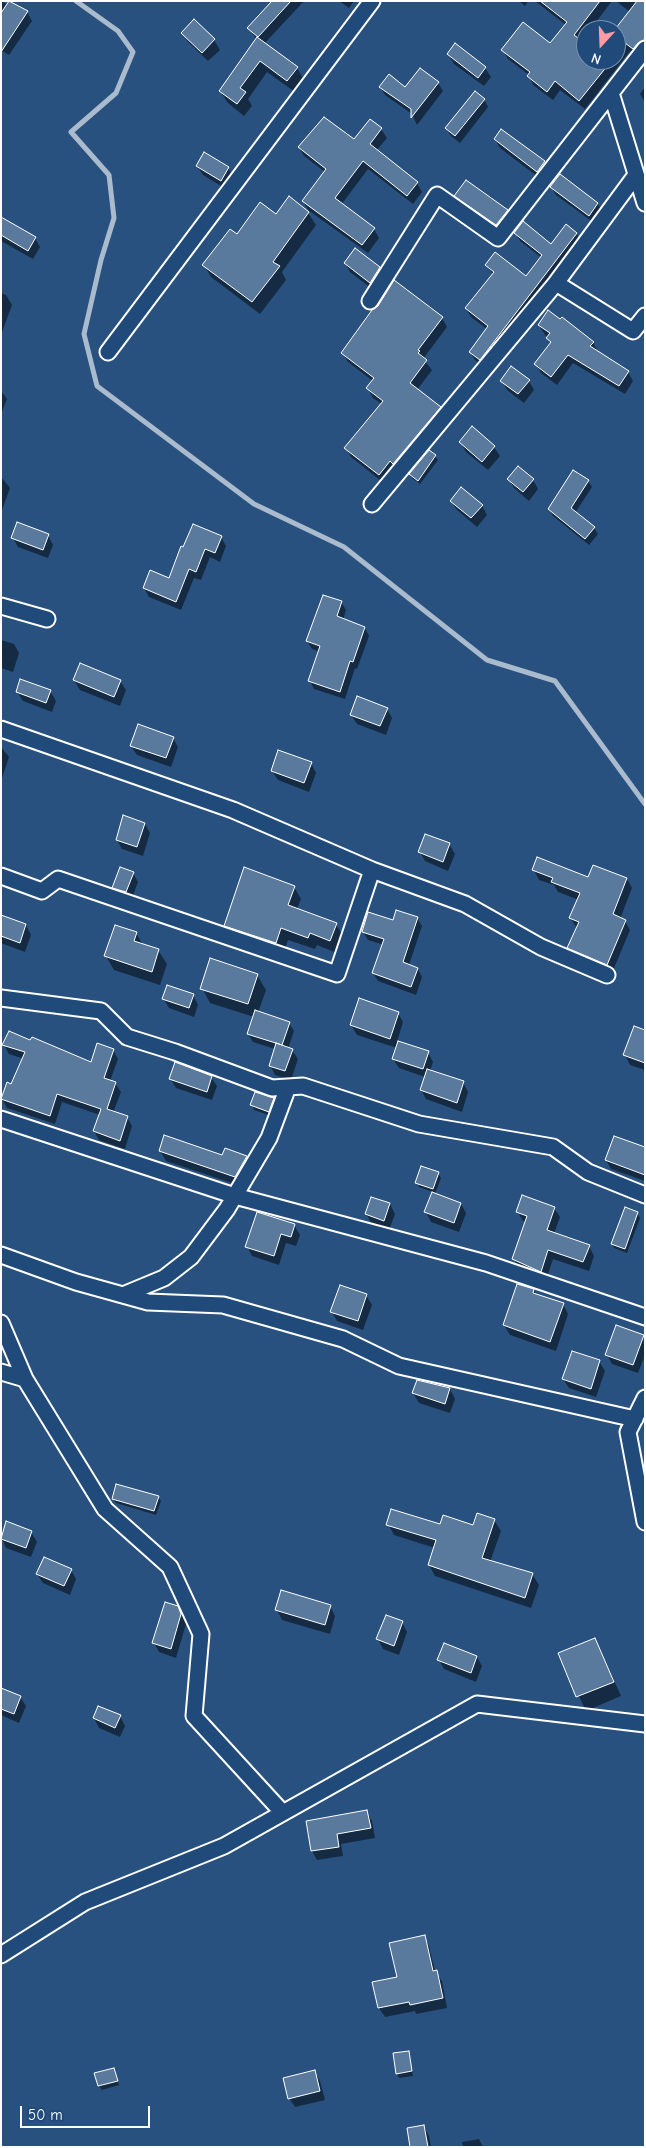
<!DOCTYPE html>
<style>
body{margin:0}
#map{position:relative;width:646px;height:2148px;overflow:hidden;background:#28517f;font-family:"Comic Neue",sans-serif}
canvas{display:block}
.frame{position:absolute;inset:0;border:2px solid #fff;pointer-events:none}
.north{position:absolute;left:576px;top:20px;width:50px;height:50px;box-sizing:border-box;background:#1f4a7a;border:1px solid #7992af;border-radius:50%;rotate:200deg;font-size:14px;font-weight:700;line-height:20px;text-align:center;color:#fff}
.north::after{content:'';display:block;margin:auto;width:18px;height:22px;background:#ff9aa2;clip-path:polygon(50% 0,100% 100%,50% 72%,0 100%)}
.scale{position:absolute;left:20px;top:2106px;width:130px;height:22px;box-sizing:border-box;border:2px solid #fff;border-top:0;padding-left:6px;font-size:15px;line-height:18px;white-space:nowrap;color:#fff;-webkit-text-stroke:4px #1f4a7a;paint-order:stroke}
</style>
<div id="map">
<canvas width="646" height="2148"></canvas>
<div class="frame"></div>
<div class="north">N</div>
<div class="scale">50 m</div>
</div>
<script>
const c = document.querySelector('canvas').getContext('2d');
c.lineJoin = 'round';
function fillPath(path, color) { c.fillStyle = color; c.fill(path, 'evenodd'); }
const poly = rows => new Path2D(rows.map(r => 'M' + r).join(''));
function strokePath(path, color, width, dash) { c.strokeStyle = color; c.lineWidth = width; c.lineCap = dash ? 'butt' : 'round'; c.setLineDash(dash || []); c.stroke(path); }
fillPath(poly([
 [1,1,8,5,10,1,27,12,32,21,9,55,1,50],
 [274,1,304,1,264,44,297,68,304,80,295,92,267,72,248,99,252,106,244,116,228,103,220,91,257,40,249,28],
 [339,1,354,1,349,8],
 [519,1,528,1,525,6],
 [535,1,612,1,590,30,586,30,586,35,581,42,586,60,616,60,616,30,630,12,616,1,645,1,645,51,639,57,630,51,585,109,560,90,553,100,533,85,529,75,508,59,503,50,550,45,566,25],
 [194,21,214,40,220,50,208,61,188,42,182,33],
 [448,54,485,68,491,77,484,86,454,64],
 [438,83,443,91,417,125,412,114,385,95,380,87,405,88],
 [645,87,645,102,640,94],
 [484,99,488,107,460,143,451,136,446,128],
 [370,120,381,129,387,138,377,150,417,183,422,192,413,204,368,169,341,205,374,229,379,238,368,253,308,210,303,201,325,172,304,156,299,148,354,141],
 [495,139,544,162,549,171,542,180,500,148],
 [197,166,228,168,234,178,226,189,203,175],
 [560,176,598,204,602,212,594,223,556,195,551,187],
 [456,196,507,211,512,221,502,234,461,205],
 [308,213,316,225,282,272,286,280,260,314,211,277,204,265,237,236,276,216],
 [1,221,35,238,40,247,33,259,1,241],
 [516,233,551,246,576,233,581,242,485,367,475,360,470,352,487,329,471,317,466,309,493,275,487,265,526,278,542,258,520,241],
 [345,263,379,268,385,278,376,292,350,272],
 [1,293,6,295,12,305,1,335],
 [442,318,447,327,423,359,432,370,417,390,440,408,445,417,385,484,351,457,346,448,382,404,373,398,368,388,373,381,348,362,343,353],
 [539,326,593,342,598,352,628,372,633,381,625,394,573,363,557,385,541,373,536,364,551,344],
 [502,381,529,381,534,390,524,403,507,390],
 [1,391,7,399,1,414],
 [460,442,494,447,500,456,488,470,466,452],
 [435,456,438,460,420,484,413,479,410,475],
 [1,477,10,488,2,510,1,510],
 [509,479,533,480,538,489,529,501,514,488],
 [588,481,592,487,575,513,594,528,598,534,589,545,553,516,549,509],
 [451,501,482,506,487,515,477,527,457,510],
 [48,535,53,545,48,558,18,547,13,538],
 [221,537,226,546,220,562,210,557,201,580,194,578,181,610,149,597,144,588,170,579,183,548],
 [341,602,346,610,343,620,365,628,369,636,357,669,355,668,345,699,314,689,310,681,320,652,312,649,307,641],
 [1,640,14,644,19,653,13,672,1,668],
 [74,680,120,681,126,690,120,706,80,690],
 [50,691,56,701,52,712,23,701,17,692],
 [387,709,392,718,386,735,357,724,351,715],
 [173,738,178,747,171,767,137,755,131,746],
 [1,747,9,757,1,781],
 [311,763,316,773,309,792,278,780,272,771],
 [145,824,150,833,143,856,122,849,117,840],
 [449,844,455,854,448,871,425,861,420,852],
 [534,870,589,879,627,879,632,888,620,919,625,921,630,930,612,973,574,957,568,948,577,928,570,918,579,900,558,892,554,885,539,880],
 [133,873,138,882,131,901,119,897,114,887],
 [294,887,301,899,297,909,336,924,343,936,337,953,317,945,315,949,288,940,283,955,232,938,225,925],
 [1,916,26,925,31,935,25,952,1,943],
 [417,918,422,926,409,965,418,969,422,977,416,995,378,981,373,973,384,945,368,940,363,932,394,922],
 [136,933,143,945,158,950,167,964,160,985,114,970,106,956],
 [257,975,266,990,258,1013,289,1023,294,1031,288,1049,292,1050,298,1059,291,1080,275,1075,270,1065,275,1049,253,1042,248,1034,254,1017,210,1003,202,988],
 [193,995,198,1005,194,1017,169,1008,163,998],
 [398,1013,403,1022,397,1042,428,1052,433,1062,430,1071,463,1082,468,1092,462,1112,426,1099,421,1090,425,1077,399,1068,393,1059,397,1048,357,1035,351,1025],
 [645,1031,645,1070,630,1065,625,1055],
 [4,1045,92,1064,113,1050,118,1059,110,1081,115,1083,121,1092,113,1113,127,1117,132,1126,125,1149,99,1140,94,1131,100,1115,62,1102,55,1124,7,1108,2,1099,12,1085,24,1059,9,1054],
 [211,1077,217,1086,212,1100,176,1088,170,1078],
 [273,1099,276,1103,271,1116,254,1110,252,1105],
 [160,1151,246,1157,252,1166,241,1186,166,1161],
 [645,1153,645,1181,611,1169,606,1160],
 [438,1173,441,1178,435,1194,461,1204,466,1213,459,1232,431,1222,426,1212,433,1192,419,1187,417,1182],
 [390,1204,395,1214,389,1230,372,1224,366,1214],
 [554,1208,560,1217,554,1234,589,1246,594,1256,589,1271,553,1259,546,1280,519,1268,514,1259,526,1222,523,1221,517,1211],
 [637,1213,640,1218,627,1253,614,1248,612,1244],
 [294,1225,300,1235,296,1246,286,1243,279,1265,252,1256,247,1246],
 [534,1290,536,1295,563,1304,568,1314,556,1351,510,1335,504,1325],
 [366,1295,372,1305,363,1330,337,1321,332,1312],
 [643,1336,645,1355,638,1373,612,1364,607,1355],
 [599,1361,605,1371,596,1397,569,1388,563,1379],
 [417,1381,450,1389,455,1399,450,1413,419,1403,413,1393],
 [158,1497,161,1501,156,1515,116,1503,113,1499],
 [494,1520,501,1531,490,1562,532,1574,539,1585,531,1608,435,1576,429,1565,435,1548,394,1535,388,1524,474,1526],
 [6,1523,31,1532,37,1542,31,1557,6,1548,1,1536],
 [71,1570,76,1579,70,1595,43,1583,37,1574],
 [330,1606,335,1616,330,1634,282,1620,277,1610],
 [177,1607,186,1624,176,1658,159,1652,154,1643],
 [402,1622,407,1632,399,1655,383,1649,378,1639],
 [595,1639,621,1696,586,1711,559,1654],
 [477,1657,482,1666,476,1682,444,1669,439,1660],
 [1,1692,20,1697,26,1706,19,1723,1,1715],
 [120,1716,125,1726,120,1737,99,1728,94,1718],
 [367,1812,372,1821,375,1838,341,1844,343,1856,317,1860,312,1851],
 [424,1937,429,1946,435,1971,442,1981,447,2008,416,2014,415,2011,385,2017,379,2008,374,1983,398,1978],
 [408,2052,413,2076,399,2078,397,2073],
 [114,2069,119,2085,102,2090,99,2086],
 [314,2071,320,2081,325,2100,295,2107,289,2098],
 [424,2126,429,2136,431,2147,411,2147],
 [479,2139,483,2147,463,2147,462,2142]
]), '#0007');
strokePath(poly([
 [76,1,118,31,133,52,116,93,71,132,109,175,114,218,101,260,84,334,97,386,254,504,344,547,487,660,555,681,645,804]
]), '#aabbcd', 5);
const building = poly([
 [9,1,28,11,1,52,1,13,9,1],
 [272,1,291,1,258,37,247,28,272,1],
 [540,1,600,1,574,35,586,44,586,60,612,60,579,101,555,81,547,92,527,76,530,72,501,50,523,22,550,43,567,22,540,1],
 [637,1,645,1,645,40,638,43,633,49,625,43,616,54,616,28,637,1],
 [194,19,215,39,202,53,181,33,194,19],
 [257,37,298,67,287,81,260,61,240,88,246,92,237,104,219,91,257,37],
 [455,43,486,67,478,78,447,54,455,43],
 [420,68,439,82,411,118,411,109,379,87,389,74,405,87,420,68],
 [475,91,485,99,455,136,445,128,475,91],
 [324,117,354,139,370,119,382,128,370,144,418,182,407,196,363,161,335,198,375,228,362,245,302,201,326,169,298,147,324,117],
 [501,129,545,161,537,172,494,139,501,129],
 [204,152,229,167,221,181,196,166,204,152],
 [560,174,598,203,589,216,550,187,560,174],
 [466,180,508,210,496,225,454,196,466,180],
 [289,196,309,212,273,262,280,266,252,302,202,265,230,229,237,234,260,202,276,214,289,196],
 [1,217,36,237,28,251,1,235,1,217],
 [523,221,551,244,566,224,577,233,480,360,469,352,488,326,465,308,494,272,485,265,495,252,526,276,542,255,514,233,523,221],
 [355,248,380,267,370,283,344,263,355,248],
 [394,280,443,317,418,350,420,351,418,353,427,360,410,383,441,407,393,464,390,461,379,475,344,448,383,401,366,388,374,378,341,353,372,310,378,306,394,280],
 [548,310,560,319,562,317,594,342,590,346,629,371,619,386,568,355,551,377,534,364,551,342,546,338,550,333,538,325,548,310],
 [511,366,530,380,518,394,500,381,511,366],
 [472,426,495,446,482,462,459,442,472,426],
 [429,450,436,455,418,481,409,474,429,450],
 [518,466,534,479,523,492,507,479,518,466],
 [573,470,589,480,571,508,595,527,585,539,548,509,573,470],
 [461,487,483,505,471,518,450,501,461,487],
 [17,522,49,534,43,550,11,538,17,522],
 [193,524,222,536,215,553,205,549,196,572,189,569,176,602,143,588,150,570,169,578,181,546,183,547,193,524],
 [323,595,342,601,337,616,365,627,353,662,350,661,340,692,308,681,320,646,306,641,323,595],
 [80,663,121,680,114,697,73,680,80,663],
 [20,679,51,690,46,703,16,692,20,679],
 [357,696,388,708,380,726,350,715,357,696],
 [138,724,174,737,166,758,130,746,138,724],
 [278,750,312,762,304,783,271,771,278,750],
 [123,815,145,823,137,847,116,840,123,815],
 [425,834,450,843,443,862,418,852,425,834],
 [537,857,588,877,593,865,627,878,613,914,626,920,607,965,567,948,579,922,569,918,580,893,551,882,553,878,532,870,537,857],
 [120,867,134,872,126,892,112,888,120,867],
 [244,867,295,886,288,905,337,923,330,941,310,933,308,938,281,928,276,943,224,926,244,867],
 [396,910,418,917,403,962,418,968,411,987,372,973,384,939,362,932,368,912,393,920,396,910],
 [1,915,26,924,20,943,1,936,1,915],
 [115,925,137,932,134,941,159,949,152,972,104,956,115,925],
 [210,958,258,974,248,1004,200,989,210,958],
 [167,985,194,994,189,1008,162,999,167,985],
 [359,998,399,1012,390,1039,350,1025,359,998],
 [255,1010,290,1022,282,1045,247,1034,255,1010],
 [634,1026,645,1030,645,1063,623,1055,634,1026],
 [9,1031,30,1040,32,1037,91,1062,97,1043,114,1049,104,1078,116,1082,107,1109,128,1116,120,1141,93,1131,101,1109,57,1094,50,1116,1,1099,7,1082,11,1084,25,1052,2,1045,9,1031],
 [398,1041,429,1051,423,1069,392,1059,398,1041],
 [276,1043,293,1049,285,1071,269,1066,276,1043],
 [175,1062,212,1076,207,1092,169,1079,175,1062],
 [427,1069,464,1081,457,1103,420,1090,427,1069],
 [255,1092,274,1098,269,1112,250,1105,255,1092],
 [164,1135,222,1155,225,1148,247,1156,235,1177,159,1151,164,1135],
 [614,1136,645,1147,645,1175,605,1160,614,1136],
 [421,1166,439,1172,433,1189,415,1183,421,1166],
 [432,1192,461,1203,454,1223,424,1212,432,1192],
 [522,1195,555,1207,547,1230,590,1245,583,1262,548,1250,541,1272,512,1259,527,1216,516,1212,522,1195],
 [371,1197,390,1203,384,1221,365,1214,371,1197],
 [625,1207,638,1212,625,1249,611,1244,625,1207],
 [257,1212,295,1224,291,1237,281,1234,274,1256,245,1247,257,1212],
 [517,1284,534,1289,533,1293,564,1303,550,1342,503,1325,517,1284],
 [340,1285,367,1294,358,1321,330,1312,340,1285],
 [616,1325,644,1335,633,1365,605,1355,616,1325],
 [572,1351,600,1360,591,1389,562,1379,572,1351],
 [417,1380,450,1388,445,1404,412,1393,417,1380],
 [116,1484,159,1496,154,1511,112,1499,116,1484],
 [391,1509,440,1524,443,1515,473,1525,477,1513,495,1519,482,1558,533,1573,525,1598,428,1565,436,1540,386,1525,391,1509],
 [6,1521,32,1531,26,1548,1,1539,6,1521],
 [44,1557,72,1569,64,1586,36,1574,44,1557],
 [281,1590,331,1605,325,1625,275,1610,281,1590],
 [165,1602,178,1606,181,1614,171,1649,152,1643,165,1602],
 [386,1615,403,1621,394,1646,376,1639,386,1615],
 [595,1638,614,1682,576,1697,558,1653,595,1638],
 [444,1643,477,1656,471,1673,437,1660,444,1643],
 [1,1688,21,1696,14,1714,1,1709,1,1688],
 [98,1706,121,1715,115,1728,93,1718,98,1706],
 [367,1810,371,1828,337,1834,339,1847,311,1851,306,1821,367,1810],
 [425,1935,433,1971,437,1970,443,1998,410,2005,409,2002,378,2008,372,1982,397,1977,389,1943,425,1935],
 [409,2051,412,2071,396,2074,393,2053,409,2051],
 [114,2068,118,2081,98,2086,94,2073,114,2068],
 [315,2070,320,2091,288,2099,283,2078,315,2070],
 [424,2125,428,2147,410,2147,407,2128,424,2125]
]);
fillPath(building, '#5a7a9d');
strokePath(building, '#fff', 1);
const street = poly([
 [611,93,645,203],
 [556,283,636,175],
 [370,301,437,195,498,238,645,49],
 [108,352,372,1],
 [372,504,556,283,633,331,645,316],
 [1,606,47,619],
 [1,729,233,810,372,870,465,904,541,947,607,975],
 [1,876,42,891,58,879,337,974,372,870],
 [1,998,101,1011,127,1037,175,1052,272,1088,303,1086,419,1124,553,1147,588,1172,645,1195],
 [1,1119,235,1196,486,1263,645,1317],
 [1,1255,76,1282,148,1302,223,1305,343,1339,399,1366,635,1419],
 [123,1295,164,1278,191,1257,227,1209,269,1138,288,1087],
 [1,1323,25,1379,105,1509,170,1567,201,1634,194,1716,283,1813],
 [1,1372,25,1379],
 [645,1398,628,1432,645,1522],
 [1,1955,85,1902,224,1846,477,1704,645,1724]
]);
strokePath(street, '#fff', 19);
strokePath(street, '#1f4a7a', 15);
</script>
